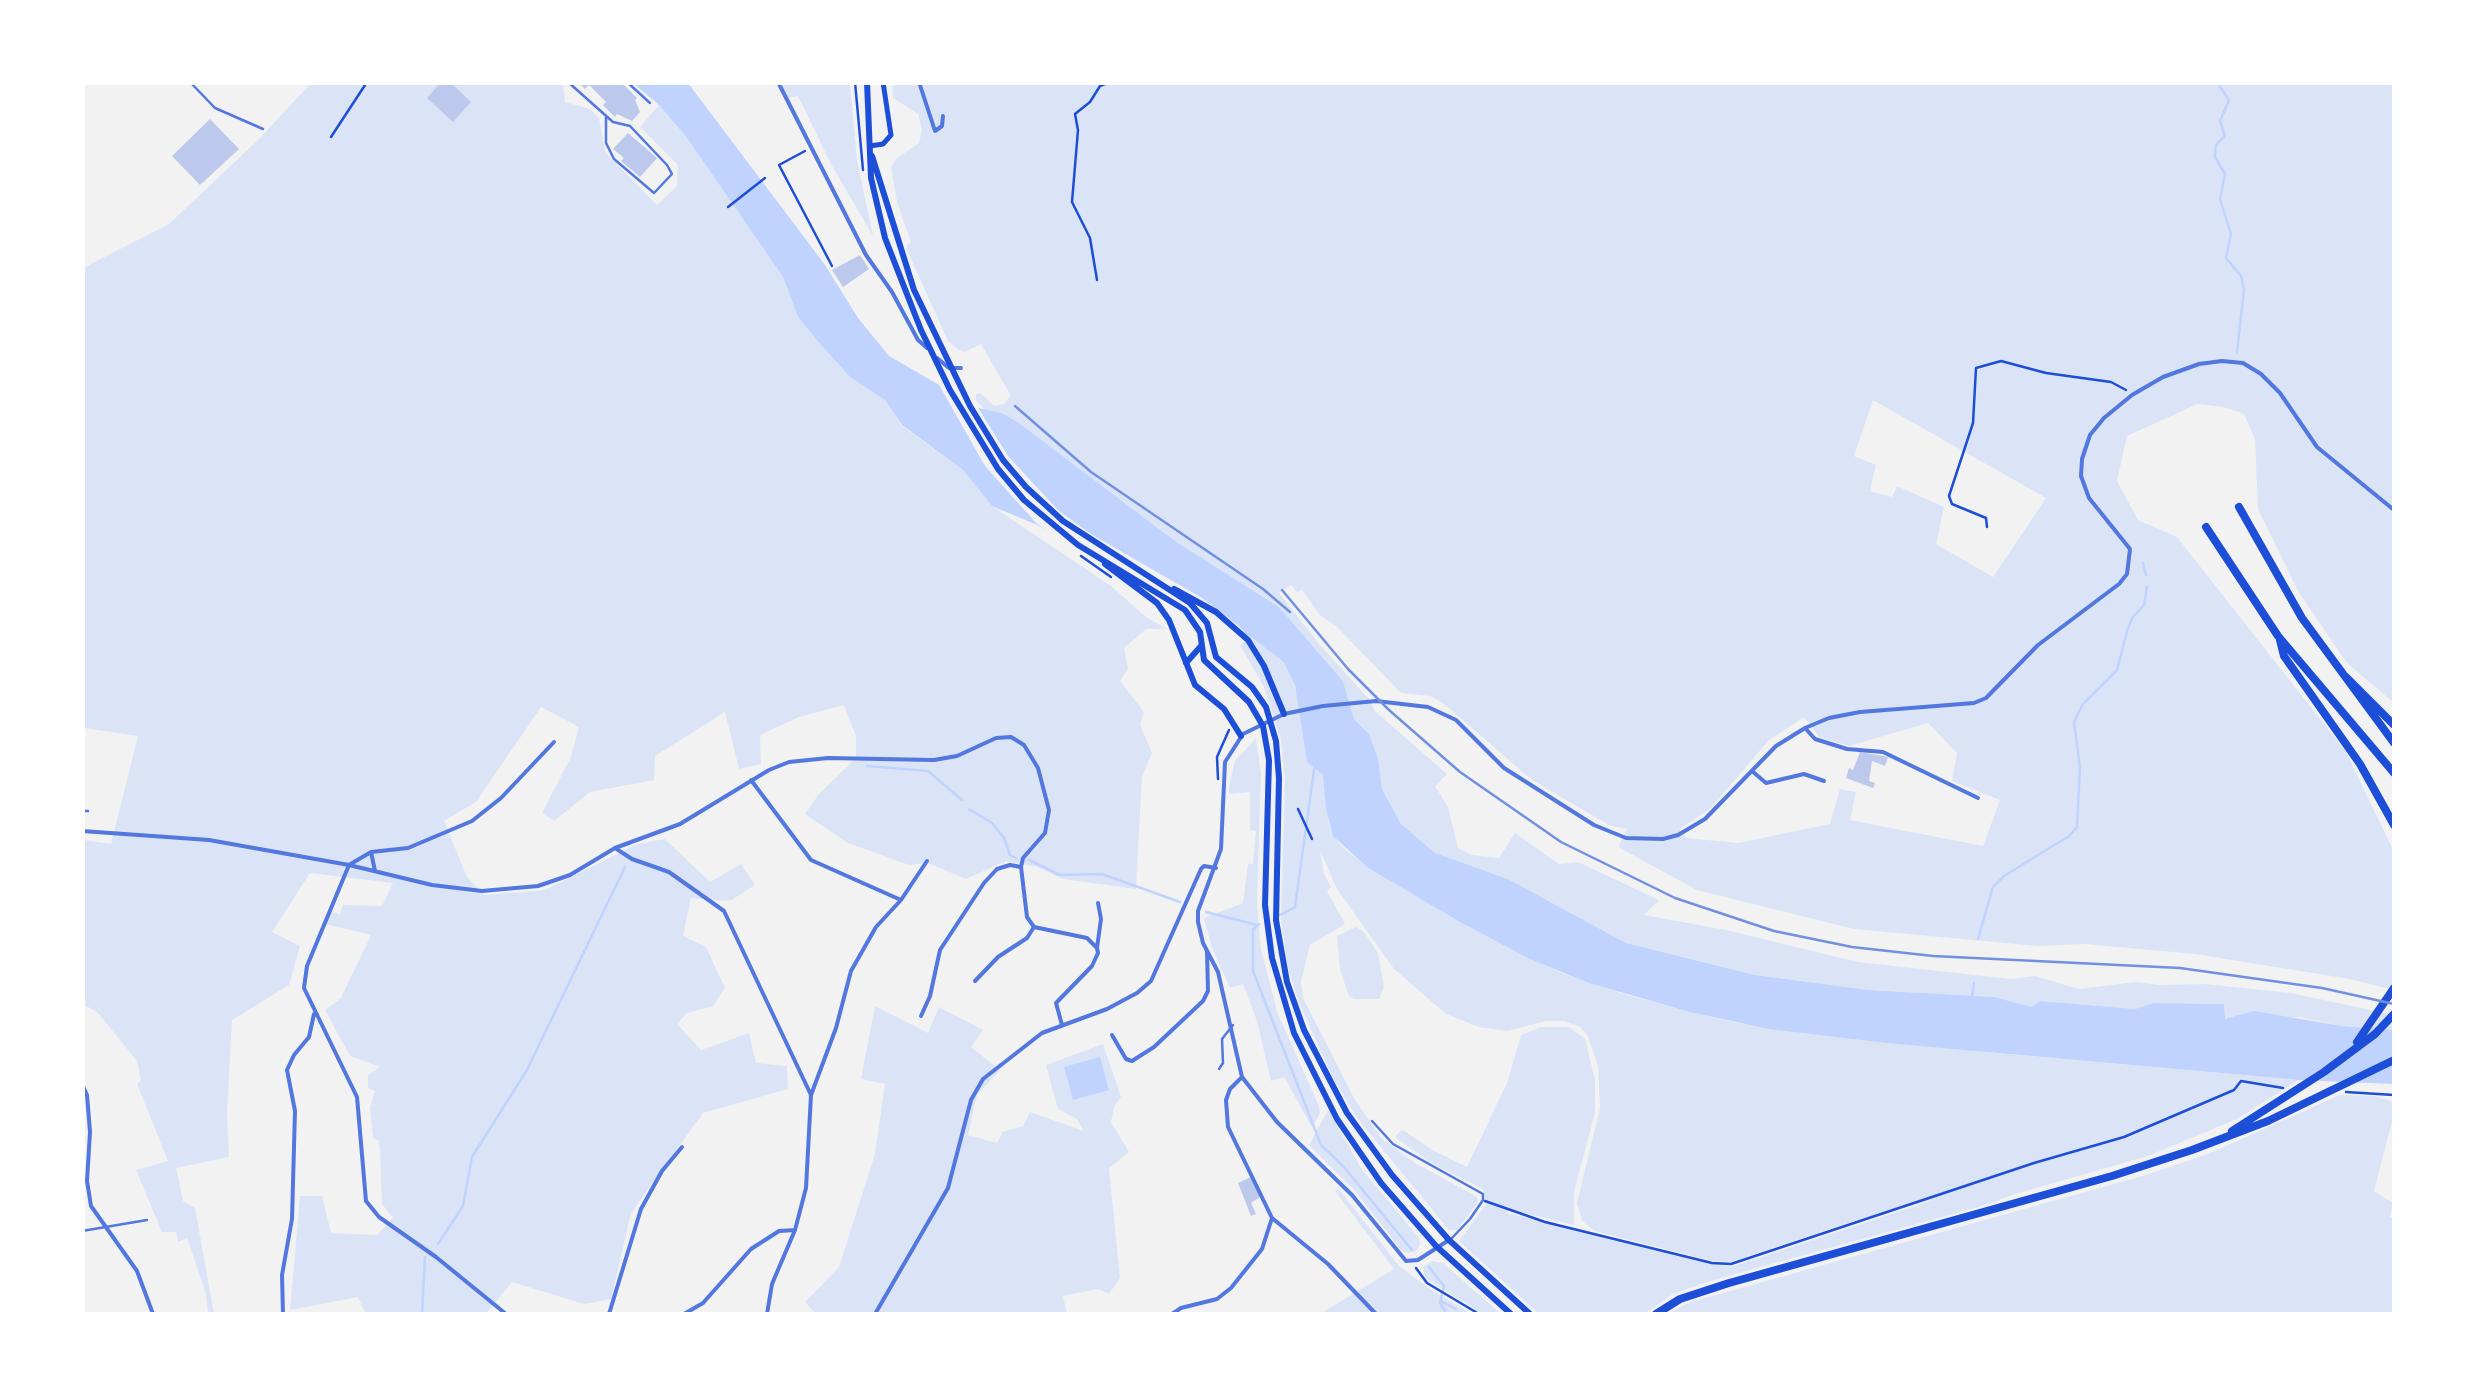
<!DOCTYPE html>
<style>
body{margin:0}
#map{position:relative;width:2477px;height:1397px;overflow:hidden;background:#f2f2f2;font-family:"Public Sans",sans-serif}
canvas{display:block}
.frame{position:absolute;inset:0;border:85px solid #fff;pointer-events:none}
</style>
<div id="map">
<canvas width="2477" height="1397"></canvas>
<div class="frame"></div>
</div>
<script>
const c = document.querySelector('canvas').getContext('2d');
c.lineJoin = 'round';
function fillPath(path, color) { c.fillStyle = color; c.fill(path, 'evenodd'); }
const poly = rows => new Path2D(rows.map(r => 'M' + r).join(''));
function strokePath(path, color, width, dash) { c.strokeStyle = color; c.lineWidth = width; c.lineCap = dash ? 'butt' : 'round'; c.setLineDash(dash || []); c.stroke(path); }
fillPath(poly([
 [311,83,563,83,565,102,590,109,599,118,605,152,657,205,677,186,678,165,640,127,659,105,687,138,783,277,798,317,850,377,885,400,902,426,963,470,992,506,1111,586,1146,617,1167,629,1146,629,1124,648,1128,669,1120,681,1144,712,1140,725,1152,753,1142,777,1136,889,1063,879,1038,867,1006,861,966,879,928,863,909,865,848,843,805,814,819,794,856,758,856,736,844,705,799,717,760,735,761,764,739,769,725,712,655,756,654,780,590,792,554,821,542,813,571,757,579,727,541,707,476,802,444,821,467,877,484,895,545,890,637,844,665,839,710,882,741,864,755,885,730,901,691,898,683,936,706,947,725,988,713,1006,687,1013,677,1024,701,1050,749,1033,756,1063,787,1066,788,1089,703,1113,631,1213,611,1299,584,1304,512,1282,486,1314,366,1314,358,1297,290,1310,300,1196,322,1196,331,1233,377,1235,393,1218,382,1204,380,1149,379,1141,373,1138,370,1108,375,1091,368,1088,368,1075,380,1067,350,1056,325,1010,341,998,371,935,325,924,331,912,340,914,343,905,382,906,393,883,310,873,272,932,300,946,289,985,232,1020,227,1114,229,1157,176,1168,183,1201,195,1208,214,1314,208,1314,206,1294,187,1238,178,1242,176,1232,162,1232,136,1170,168,1161,137,1084,141,1080,137,1061,98,1013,83,1004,83,840,111,844,138,736,83,728,83,268,169,224,258,140],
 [781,83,850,83,857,160,873,236,831,164,798,96,788,98],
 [893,83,2394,83,2394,703,2347,663,2298,591,2258,509,2255,439,2244,414,2223,407,2198,404,2127,436,2117,481,2138,520,2177,537,2346,752,2394,852,2394,990,2350,979,2195,954,2084,944,2038,946,1854,929,1697,890,1618,847,1627,829,1611,826,1532,780,1443,703,1430,696,1401,693,1337,627,1320,615,1302,590,1297,592,1291,585,1279,593,1320,645,1369,699,1375,711,1447,774,1435,786,1448,807,1458,848,1472,855,1499,858,1515,833,1559,864,1578,862,1659,900,1644,915,1726,930,1858,962,2011,979,2035,976,2079,989,2136,982,2160,985,2204,984,2291,993,2394,1015,2394,1030,2342,1026,2299,1017,2224,1019,2224,1004,2153,1003,2135,1009,2040,1001,2032,1007,1995,997,1869,990,1755,975,1626,943,1508,879,1435,853,1401,824,1382,789,1378,758,1369,734,1354,719,1343,681,1279,607,1175,541,1019,423,1002,413,984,409,976,400,976,394,981,393,994,406,1004,404,1011,396,981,344,965,352,959,350,948,341,907,250,907,245,911,242,897,202,891,167,897,158,919,143,922,130,918,114,893,98],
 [1873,400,2046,498,1993,577,1936,544,1944,507,1897,486,1892,497,1870,491,1876,465,1854,456],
 [1804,717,1819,737,1849,746,1928,723,1957,753,1952,781,2000,800,1983,846,1850,820,1856,792,1840,789,1830,824,1738,843,1686,838,1680,829,1711,808,1769,740],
 [1251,637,1285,662,1295,685,1307,761,1323,774,1329,824,1339,844,1368,868,1460,922,1562,973,1630,996,1737,1023,1997,1053,2299,1080,2237,1119,2148,1156,2012,1195,1989,1204,1710,1281,1673,1294,1644,1314,1539,1314,1459,1241,1487,1203,1483,1189,1433,1164,1395,1137,1401,1130,1406,1132,1429,1148,1467,1167,1507,1083,1521,1035,1541,1027,1569,1027,1585,1039,1595,1080,1595,1113,1574,1192,1574,1225,1509,1209,1507,1213,1731,1267,1939,1198,1851,1222,1731,1262,1712,1261,1595,1231,1582,1221,1577,1203,1600,1108,1598,1066,1588,1036,1580,1027,1565,1021,1546,1021,1507,1031,1479,1027,1446,1014,1394,969,1337,889,1320,850,1324,874,1331,887,1327,891,1345,924,1310,945,1301,982,1303,998,1354,1098,1381,1138,1415,1163,1477,1197,1478,1202,1457,1230,1449,1230,1357,1118,1331,1074,1298,1000,1288,967,1281,920,1285,778,1281,740,1264,687,1240,645],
 [1256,738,1261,774,1257,905,1261,950,1278,1014,1319,1106,1320,1113,1312,1127,1284,1077,1271,1081,1257,1021,1243,984,1230,988,1212,948,1204,918,1243,903,1248,864,1253,864,1256,831,1250,830,1250,792,1229,794,1229,786,1235,761],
 [1356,927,1364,932,1378,953,1384,987,1379,999,1354,999,1349,996,1340,970,1337,936],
 [875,1006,928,1033,939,1007,983,1030,971,1047,1000,1070,977,1095,968,1135,997,1143,1003,1132,1023,1126,1030,1112,1084,1131,1077,1119,1058,1109,1046,1065,1103,1044,1121,1097,1114,1107,1111,1122,1129,1152,1109,1168,1120,1278,1109,1294,1098,1289,1063,1296,1067,1314,816,1314,805,1302,839,1267,875,1154,885,1084,861,1079],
 [2340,1095,2374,1096,2394,1102,2394,1114,2374,1191,2393,1203,2390,1217,2394,1218,2394,1314,1666,1314,1691,1302,1734,1290,2146,1175,2208,1154],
 [1328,1110,1361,1168,1419,1238,1420,1245,1416,1251,1408,1253,1401,1250,1355,1191,1309,1145],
 [1338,1188,1399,1266,1431,1290,1472,1314,1320,1314,1394,1269,1335,1191],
 [1432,1261,1443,1263,1501,1314,1483,1314,1425,1278,1423,1267]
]), '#dbe4f7');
fillPath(poly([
 [633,83,688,83,825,265,858,318,889,356,979,408,1002,413,1019,423,1175,541,1279,607,1343,681,1354,719,1369,734,1378,758,1382,789,1401,824,1435,853,1508,879,1626,943,1755,975,1869,990,1995,997,2032,1007,2040,1001,2135,1009,2153,1003,2224,1004,2225,1019,2254,1011,2342,1026,2394,1030,2394,1084,2299,1080,1887,1043,1769,1029,1690,1012,1589,983,1530,959,1460,922,1368,868,1333,836,1326,809,1323,775,1307,762,1295,685,1284,662,1251,637,1035,524,992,506,963,470,902,425,885,400,850,377,816,339,798,317,783,277,687,138,659,105],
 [1100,1057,1109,1090,1073,1100,1064,1067]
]), '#bfd3fe');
fillPath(poly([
 [935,378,972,398,1008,456,1058,510,1091,534,1202,598,1239,626,1258,648,1210,615,1206,619,1089,558,1037,524,985,466]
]), '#f2f2f2');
strokePath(poly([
 [2217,82,2229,100,2220,121,2225,136,2216,145,2215,157,2225,174,2220,199,2231,234,2226,258,2241,276,2244,290,2237,352],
 [2143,563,2146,575],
 [867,766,928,771,962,800],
 [969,809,992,823,1004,838,1010,855,1016,858],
 [1029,860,1060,875,1102,874,1180,902],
 [1206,912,1257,925],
 [1280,915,1295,907,1315,763],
 [1259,924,1253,929,1253,971,1321,1145,1343,1166,1412,1250],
 [1978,939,1993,887,2004,876,2069,836,2077,827,2080,767,2074,722,2083,704,2117,670,2128,628,2133,617,2144,605,2147,587],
 [1972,996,1974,983],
 [438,1244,463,1206,472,1157,527,1070,625,867],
 [1429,1267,1444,1286,1440,1303,1447,1314],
 [1440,1301,1456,1309],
 [422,1314,425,1257]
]), '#bfd3fe', 2.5);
fillPath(poly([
 [441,82,450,82,471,102,453,122,427,98],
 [578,82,623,84,637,98,635,100,640,112,632,121,617,114,615,117,603,105,606,102,589,85,585,89],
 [210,119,239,149,200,185,172,156],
 [628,133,657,158,640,177,621,161,624,158,613,149],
 [860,255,869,269,843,287,832,270],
 [1860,752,1888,757,1885,766,1872,761,1869,781,1875,783,1873,788,1846,778,1849,768,1853,770],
 [1251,1177,1260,1197,1251,1203,1256,1214,1251,1216,1238,1183]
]), '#bdc9ec');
strokePath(poly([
 [855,82,863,170],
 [331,137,367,82],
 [805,151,779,165,832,266],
 [728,207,765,178],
 [1097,280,1090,238,1072,202,1078,130,1075,114,1090,102,1100,86,1110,82],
 [1987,527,1986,518,1952,504,1949,496,1973,423,1976,368,2001,361,2046,373,2111,382,2126,390],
 [1081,556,1111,577],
 [1218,779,1217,757,1229,730],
 [1298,809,1312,839],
 [2346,1092,2394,1095],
 [1485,1201,1545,1222,1712,1263,1731,1264,2034,1163,2124,1137,2234,1090,2241,1081,2283,1088],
 [1416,1268,1427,1283,1479,1314]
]), '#1d4ed8', 2.5);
strokePath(poly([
 [190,82,215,108,263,129],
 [568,82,613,122,630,126,667,165,672,174,654,193,614,159,606,143,606,117],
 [627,82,650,103],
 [82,811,88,811],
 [1219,1069,1223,1063,1222,1039,1233,1025],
 [1372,1121,1393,1144,1483,1194,1483,1200,1470,1219,1451,1239],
 [82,1231,147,1220]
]), '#5277de', 2.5);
strokePath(poly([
 [778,82,866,255,892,292,918,340,927,348],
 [919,82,935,131,942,126,943,116],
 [937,358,949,368,961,368],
 [1805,728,1815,739,1847,749,1883,752,1978,798],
 [1752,771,1766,783,1804,774,1824,781],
 [751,780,811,860,901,900],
 [82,831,209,840,349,865,307,966,304,988,357,1097,366,1201,379,1217,436,1257,506,1314],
 [615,848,632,859,669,872,724,911,811,1095,806,1188,795,1230,772,1284,767,1314],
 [371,852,375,871],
 [349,865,432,885,482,891,538,886,570,875,615,848,680,824,769,770,789,762,828,758,934,760,957,756,996,738,1011,737,1024,745,1038,768,1049,810,1045,833,1023,858,1021,867,1027,917,1034,927,1087,938,1097,948,1098,953,1092,966,1056,1003,1062,1025],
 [349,865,371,852,408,848,472,821,501,798,554,742],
 [1097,948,1101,919,1098,903],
 [975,981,998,957,1027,938,1034,927],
 [921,1016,930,996,940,950,984,883,997,869,1010,865,1021,867],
 [1112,1035,1126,1059,1132,1061,1154,1047,1203,1001,1208,991,1207,951],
 [1242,1077,1230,1089,1226,1100,1228,1127,1272,1218,1328,1264,1376,1314],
 [82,1084,87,1095,90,1132,87,1181,91,1206,137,1271,153,1314],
 [811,1095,836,1028,851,971,876,927,901,900,927,861],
 [1449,1240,1418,1260,1406,1261,1352,1195,1277,1122,1242,1077,1218,972,1203,943,1198,922,1198,911,1221,849,1225,762,1243,734,1284,714,1323,706,1376,701,1428,707,1456,720,1504,768,1594,825,1626,838,1663,839,1678,835,1705,819,1776,746,1805,728,1829,718,1860,712,1974,703,1986,698,2038,645,2119,584,2127,574,2130,549,2089,498,2081,476,2082,459,2090,435,2104,418,2132,395,2163,377,2199,364,2222,361,2243,363,2261,374,2280,393,2317,447,2394,510],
 [283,1314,282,1275,292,1219,295,1111,287,1070,294,1055,309,1037,314,1014],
 [609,1314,641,1209,662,1171,682,1147],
 [684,1314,703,1303,751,1249,779,1231,795,1230],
 [875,1314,948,1188,971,1100,983,1079,1042,1033,1107,1009,1137,993,1151,981,1201,869,1204,866,1216,868],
 [1172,1314,1181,1308,1217,1299,1231,1288,1262,1249,1272,1218]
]), '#5277de', 4);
strokePath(poly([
 [870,146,883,144,891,135,883,82]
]), '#1d4ed8', 5);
strokePath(poly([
 [867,82,871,178,885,238,921,330,950,390,998,469,1024,500,1078,545,1185,610,1200,632,1204,660,1249,702,1263,726,1269,760,1265,905,1272,958,1294,1033,1337,1119,1381,1183,1436,1246,1511,1314],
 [872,156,914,290,970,406,1003,460,1026,487,1063,521,1190,603,1207,623,1216,657,1252,687,1266,707,1276,741,1279,778,1276,920,1287,982,1304,1030,1347,1113,1392,1175,1449,1240,1530,1314],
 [1105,564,1157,603,1169,620,1195,685,1224,709,1241,736],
 [1174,589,1216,612,1248,640,1264,666,1284,714],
 [1186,663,1201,646]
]), '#1d4ed8', 6);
strokePath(poly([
 [2239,507,2302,618,2394,743],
 [2206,527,2278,636,2394,773],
 [2280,640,2284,656,2360,764,2394,825],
 [2346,677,2394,725],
 [2357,1042,2394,988],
 [2232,1131,2324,1072,2375,1034,2394,1014],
 [1656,1314,1680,1299,1729,1283,2112,1176,2192,1150,2268,1121,2394,1060]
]), '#1d4ed8', 8);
strokePath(poly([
 [1015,406,1091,472,1263,589,1290,612],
 [1282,590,1348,669,1389,710,1460,772,1561,842,1675,898,1774,931,1852,947,1933,956,2180,968,2322,988,2394,1004]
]), '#7290e2', 2.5);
</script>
